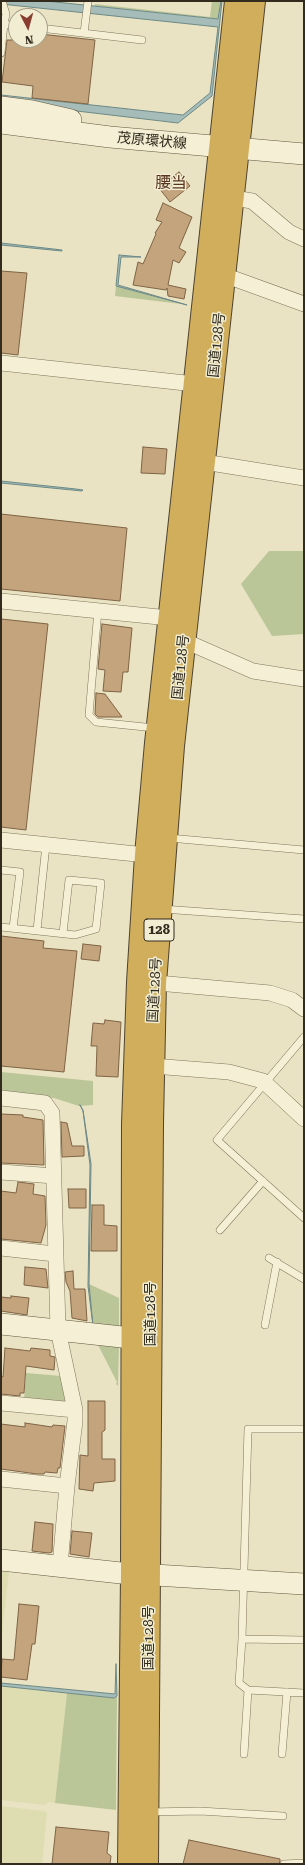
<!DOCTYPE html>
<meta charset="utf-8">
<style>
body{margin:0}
#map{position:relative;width:305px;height:1865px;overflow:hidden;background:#e9e3c3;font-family:"Roboto Serif",serif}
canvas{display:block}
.frame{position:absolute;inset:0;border:2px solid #322b1e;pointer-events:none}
.north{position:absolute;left:8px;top:8px;width:40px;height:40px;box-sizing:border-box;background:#f1edd2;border:1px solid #a59f8a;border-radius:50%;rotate:174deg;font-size:11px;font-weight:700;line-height:16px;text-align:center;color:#322b1e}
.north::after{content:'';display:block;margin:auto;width:14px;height:18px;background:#8a3e32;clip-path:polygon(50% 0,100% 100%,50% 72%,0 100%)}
</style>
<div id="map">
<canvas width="305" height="1865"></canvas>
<div class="frame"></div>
<div class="north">N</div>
</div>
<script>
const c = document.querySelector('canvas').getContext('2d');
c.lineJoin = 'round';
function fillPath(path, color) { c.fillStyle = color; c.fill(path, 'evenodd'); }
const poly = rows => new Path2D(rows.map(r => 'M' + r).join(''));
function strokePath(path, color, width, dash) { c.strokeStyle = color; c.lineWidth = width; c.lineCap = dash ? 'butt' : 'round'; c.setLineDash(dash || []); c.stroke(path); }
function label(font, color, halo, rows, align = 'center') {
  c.font = font + ' "Roboto Serif","Noto Sans JP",serif'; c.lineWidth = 3; c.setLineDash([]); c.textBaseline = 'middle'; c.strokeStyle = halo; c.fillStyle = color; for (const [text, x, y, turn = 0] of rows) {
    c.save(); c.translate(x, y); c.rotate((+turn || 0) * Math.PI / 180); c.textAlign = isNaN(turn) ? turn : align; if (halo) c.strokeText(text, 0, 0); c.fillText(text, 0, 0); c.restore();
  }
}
fillPath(poly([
 [1,1571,9,1572,1,1641],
 [1,1686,67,1693,55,1803,49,1802,44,1805,1,1800],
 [1,1806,44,1811,47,1813,42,1864,1,1864]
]), '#ddddb1');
fillPath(poly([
 [212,1,222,1,220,19,95,6,95,4,210,17],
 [116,286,181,304,115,296],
 [269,551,304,551,304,634,272,636,241,584],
 [1,1072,93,1081,93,1105,79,1106,54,1098,1,1092],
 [89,1284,119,1298,119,1329,93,1326],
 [97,1343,119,1346,118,1386,116,1384,117,1382],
 [26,1373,61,1376,66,1400,63,1403,24,1399],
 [67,1693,113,1698,117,1696,116,1810,55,1803]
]), '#bac598');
const water = poly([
 [1,1,46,1,218,19,221,1,222,1,212,96,178,123,1,102,1,95,183,115,210,93,218,27,1,4,1,1],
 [1,243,62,250,62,251,1,245,1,243],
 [119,255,141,257,121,257,118,285,187,305,116,286,119,255],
 [1,481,76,489,83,490,82,491,1,483,1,481],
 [80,1105,83,1110,91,1164,89,1284,93,1326,88,1286,90,1165,83,1111,80,1105],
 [116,1664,117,1696,114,1698,1,1686,1,1683,115,1694,116,1664]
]);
fillPath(water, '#a5bcb9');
strokePath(water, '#6d8986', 1);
const building = poly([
 [40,34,95,40,88,104,32,98,33,86,2,82,7,40,40,40,40,34],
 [179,172,190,186,170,202,159,188,179,172],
 [163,203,192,217,179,248,186,252,179,263,173,260,168,285,186,289,184,299,168,296,167,288,166,290,133,285,138,262,143,264,156,234,155,233,162,222,156,220,163,203],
 [1,271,27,273,18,355,1,353,1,271],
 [143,447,167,449,165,474,141,473,143,447],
 [1,514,127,528,120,601,1,589,1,514],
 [1,619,48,624,26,830,1,827,1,619],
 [102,624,132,628,128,672,123,672,121,692,103,691,105,670,98,669,102,624],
 [96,693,105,694,122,717,98,717,95,714,96,693],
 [1,936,44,941,43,948,77,951,64,1072,1,1066,1,936],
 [83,944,101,946,99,961,81,959,83,944],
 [105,1020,121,1022,118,1077,96,1076,97,1046,91,1046,93,1023,104,1024,105,1020],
 [1,1114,23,1115,23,1117,43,1120,44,1165,1,1163,1,1114],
 [61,1122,67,1123,72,1146,84,1146,84,1156,62,1157,61,1122],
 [18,1182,34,1184,33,1194,45,1196,46,1225,41,1243,1,1239,1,1191,16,1193,18,1182],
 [68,1189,86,1189,86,1208,69,1208,68,1189],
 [92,1205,104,1205,104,1225,117,1226,117,1251,91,1251,92,1205],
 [25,1267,46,1269,48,1288,24,1285,25,1267],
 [73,1271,74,1289,85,1289,87,1321,72,1318,70,1291,66,1282,65,1272,73,1271],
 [11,1296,29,1298,27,1315,1,1311,1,1297,11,1298,11,1296],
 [5,1348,30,1351,31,1348,50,1350,50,1356,55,1357,54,1370,26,1366,24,1393,20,1393,20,1396,1,1394,1,1376,3,1377,5,1348],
 [88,1401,105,1401,105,1430,102,1432,102,1459,115,1459,115,1481,94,1483,93,1491,79,1489,80,1455,88,1456,88,1401],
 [25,1423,52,1427,53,1425,65,1426,60,1468,58,1468,57,1473,45,1472,44,1474,37,1474,1,1469,1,1424,25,1427,25,1423],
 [35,1522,53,1524,52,1552,49,1553,32,1551,35,1522],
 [72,1531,92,1533,89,1557,70,1554,72,1531],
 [19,1604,39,1606,35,1644,32,1644,27,1680,1,1677,2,1659,14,1660,19,1604],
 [56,1827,109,1832,107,1853,111,1856,110,1864,52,1864,56,1827],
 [189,1840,280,1859,280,1861,279,1864,183,1864,189,1840]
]);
fillPath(building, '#c3a47d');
strokePath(building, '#7e6344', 1);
const lane = poly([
 [2,1,6,14,4,24,16,26],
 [40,28,142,40],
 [84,33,88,1],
 [1,53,4,24],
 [98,610,89,715,96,722,155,728],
 [169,838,304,850],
 [1,870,20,872,13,928],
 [162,909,304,919],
 [1,927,75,935,96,929,101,883,69,880,63,933],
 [37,930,46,845],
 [304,1037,217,1140,304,1218],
 [220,1230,263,1181],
 [269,1258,304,1279],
 [265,1325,277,1262],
 [304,1429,248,1429,242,1639,239,1683,248,1690,304,1693],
 [242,1639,304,1640],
 [244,1754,248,1690],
 [282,1754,287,1692],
 [149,1812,200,1811,283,1816],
 [284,1864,304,1863]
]);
const street = poly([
 [234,198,252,201,289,232,304,239],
 [225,277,235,279,304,304],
 [1,363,204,385],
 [204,462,304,478],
 [1,601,179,619],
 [176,642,194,645,253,671,304,679],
 [1,840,146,855],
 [146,982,270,993,292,1000,304,1009],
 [153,1066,229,1072,263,1081,304,1119],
 [1,1098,45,1103,52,1113,58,1330,75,1410,75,1421,67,1486,60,1566],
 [1,1172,54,1176],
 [1,1248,55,1254],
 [1,1403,75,1410],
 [1,1479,67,1486]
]);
const secondary = poly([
 [1,107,32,111,71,120],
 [1,123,110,137,304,154],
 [1,1324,150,1340],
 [1,1560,121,1573,304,1584]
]);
const highway = poly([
 [129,1864,132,1574,133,1124,138,982,146,855,156,743,236,1],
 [147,1864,152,1123,155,983,173,746,254,1]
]);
strokePath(lane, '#81755c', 8);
strokePath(street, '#81755c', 16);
strokePath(secondary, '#63563f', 22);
strokePath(highway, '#4f4330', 24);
strokePath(lane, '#f5f0d5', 7);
strokePath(street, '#f5f0d5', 15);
strokePath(secondary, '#f5f0d5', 21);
strokePath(highway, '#d0ae5c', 22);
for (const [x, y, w] of [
 [159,930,30]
]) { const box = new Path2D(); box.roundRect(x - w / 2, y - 11, w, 22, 3); c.fillStyle = '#f1edd2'; c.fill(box); strokePath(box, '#322b1e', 1); }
label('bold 13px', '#322b1e', null, [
 ["128",159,930]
]);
label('14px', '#322b1e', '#f1edd2', [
 ["茂原環状線",152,141,5],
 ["国道128号",217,345,-84],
 ["国道128号",181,667,-84],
 ["国道128号",155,990,-87],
 ["国道128号",151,1314,-90],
 ["国道128号",149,1638,-90]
]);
label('16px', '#5a3622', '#f1edd2', [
 ["腰当",171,183]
]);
</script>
